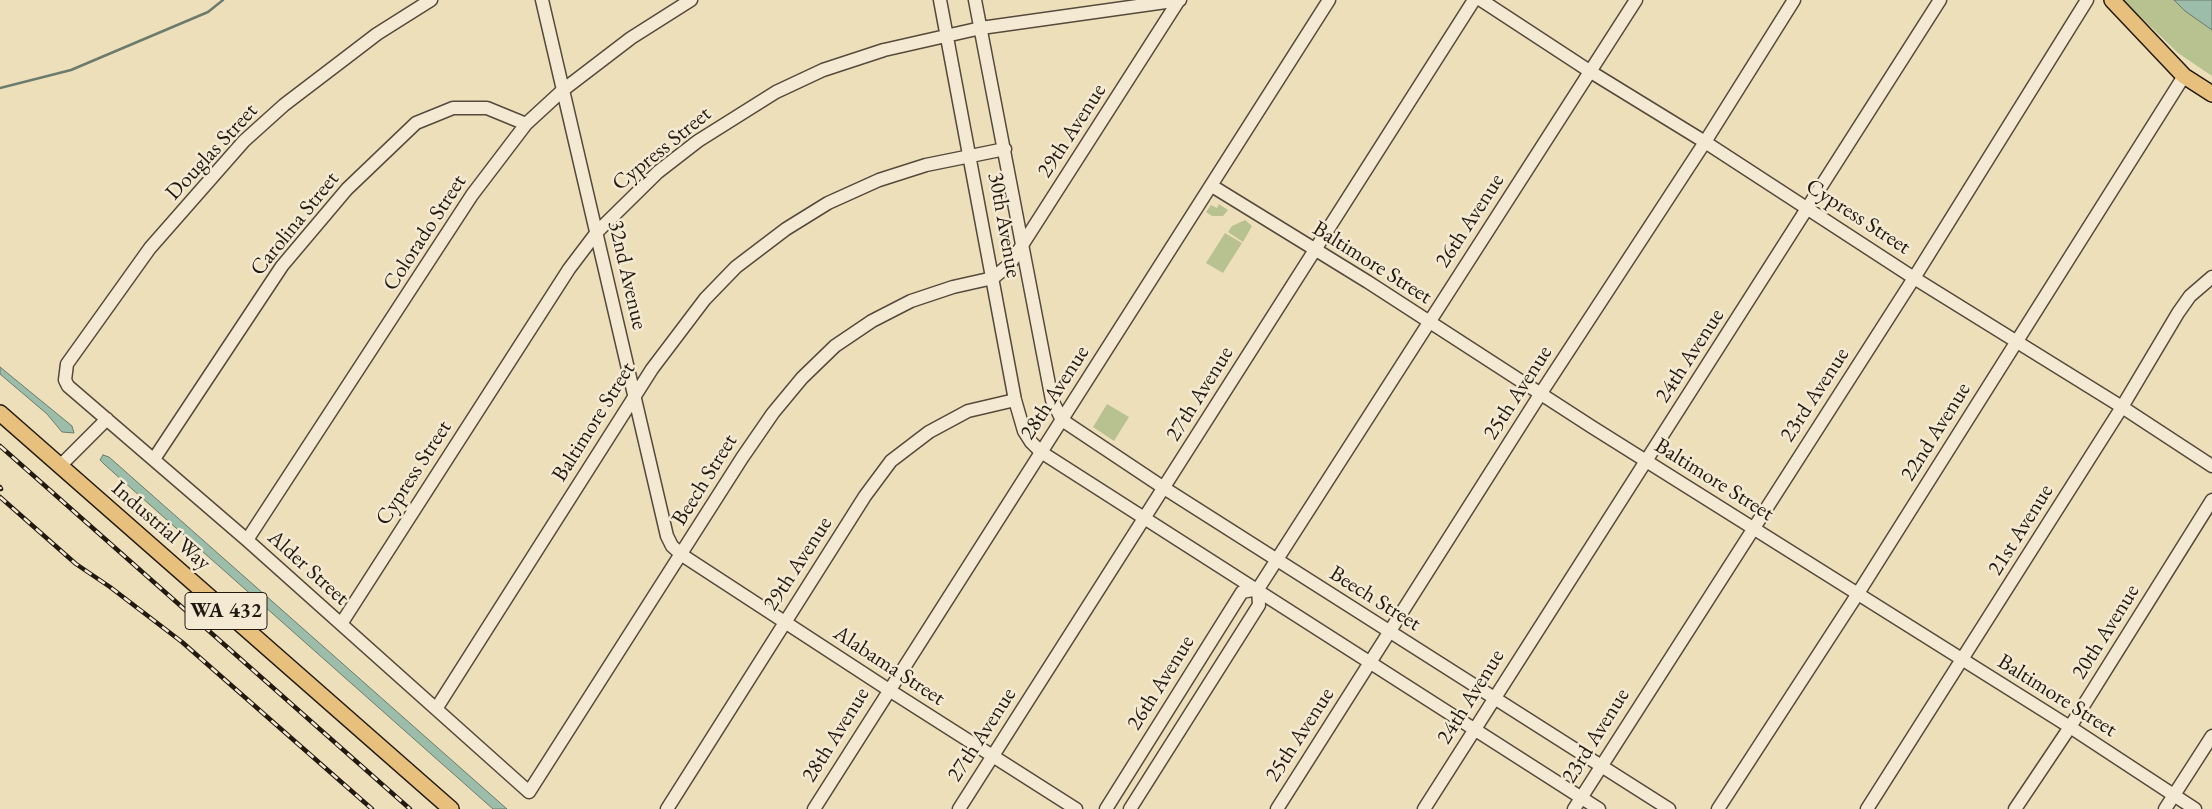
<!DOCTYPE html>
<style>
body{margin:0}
canvas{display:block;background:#eedfbb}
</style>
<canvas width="2212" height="809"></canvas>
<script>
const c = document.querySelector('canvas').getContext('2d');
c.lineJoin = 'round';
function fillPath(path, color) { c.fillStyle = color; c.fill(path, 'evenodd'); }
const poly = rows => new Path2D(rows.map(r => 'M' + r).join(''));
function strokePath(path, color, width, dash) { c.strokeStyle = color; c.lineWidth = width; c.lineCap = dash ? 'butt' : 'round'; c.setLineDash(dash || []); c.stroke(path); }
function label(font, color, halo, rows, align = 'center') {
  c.font = font + ' "EB Garamond",serif'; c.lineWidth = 5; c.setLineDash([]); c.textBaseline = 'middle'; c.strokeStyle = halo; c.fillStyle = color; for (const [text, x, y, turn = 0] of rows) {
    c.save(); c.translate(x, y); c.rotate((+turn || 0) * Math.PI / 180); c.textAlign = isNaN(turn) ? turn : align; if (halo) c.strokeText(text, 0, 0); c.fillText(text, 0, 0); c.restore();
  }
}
fillPath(poly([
 [2123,0,2212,0,2212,76,2178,53],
 [1219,204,1228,210,1223,216,1212,216,1206,212,1211,205,1217,208],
 [1245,220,1252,226,1243,242,1228,232,1232,226],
 [1225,233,1242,243,1223,273,1206,263],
 [1107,404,1129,417,1114,441,1093,427]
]), '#b8c291');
const water = poly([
 [2174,0,2212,0,2212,30,2185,11,2174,0],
 [0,367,72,426,74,433,62,432,47,414,0,374,0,367],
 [103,455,109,457,507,809,493,809,105,465,100,460,103,455]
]);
fillPath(water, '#9bbdaa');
strokePath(water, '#6b7b6c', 1);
strokePath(poly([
 [0,88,71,70,208,12,223,0]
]), '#6b7b6c', 2.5);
const minor = poly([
 [431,0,377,34,343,60,284,105,244,141,150,248,67,364,65,380,68,386,247,540,529,792,742,458,773,413,802,378,835,346,872,321,911,301,953,287,993,278,1010,264,1179,0],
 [542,0,667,536,672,546,682,555,889,690,1076,809],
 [940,0,1015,400,1024,431,1031,442,1041,452,1599,809],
 [975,0,1052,400,1062,420,1164,488,1669,809],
 [1481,0,1591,72,1705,142,1914,278,2122,407,2212,466],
 [1212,186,1368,282,1592,427,2070,727,2195,809],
 [154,459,282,266,347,189,416,123,453,108,487,108,526,124],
 [60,466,107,419],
 [247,540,472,195,526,124,563,90,631,38,691,0],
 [341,624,569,269,597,232,658,172,698,141,776,92,823,70,884,50,981,28,1180,0],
 [436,709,652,369,705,299,736,267,786,229,828,203,879,180,926,165,1005,149],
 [667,809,865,496,891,461,929,432,968,411,1015,400],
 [814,809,1329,0],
 [959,809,1474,0],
 [1106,809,1242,592,1258,589],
 [1130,809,1259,605,1258,589,1636,0],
 [1277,809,1541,393,1705,142,1794,0],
 [1424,809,1940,0],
 [1574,809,1914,278,2087,0],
 [1718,809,1857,595,2184,76],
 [1867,809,2122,407,2178,313,2190,296,2212,277],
 [2015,809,2070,727,2212,500],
 [2165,809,2212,736]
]);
const major = poly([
 [2112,0,2184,76,2212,94],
 [0,413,451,809]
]);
strokePath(minor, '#554a3b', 15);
strokePath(major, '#221910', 18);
strokePath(minor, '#f4ead3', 12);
strokePath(major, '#e7c07e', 15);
const rail = poly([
 [0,446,410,809],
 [0,487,1,489],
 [0,497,76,564,110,587,182,642,372,809]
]);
strokePath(rail, '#221910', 4.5);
strokePath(rail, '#f4ead3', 2.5, [8]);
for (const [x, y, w] of [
 [226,611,82]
]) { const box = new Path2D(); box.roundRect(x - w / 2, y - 18.5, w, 37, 4); c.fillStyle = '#f4ead3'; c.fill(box); strokePath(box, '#221910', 1); }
label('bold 21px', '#221910', null, [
 ["WA 432",226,611]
]);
label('22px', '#221910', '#f4ead3', [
 ["29th Avenue",1072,131,-57],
 ["Cypress Street",662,149,-39],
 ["Douglas Street",212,152,-47],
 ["Cypress Street",1858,217,33],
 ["26th Avenue",1470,221,-57],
 ["Carolina Street",295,224,-51],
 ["30th Avenue",1004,225,80],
 ["Colorado Street",425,233,-57],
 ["Baltimore Street",1372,263,32],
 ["32nd Avenue",627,275,77],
 ["24th Avenue",1690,356,-57],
 ["28th Avenue",1055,393,-57],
 ["25th Avenue",1518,393,-57],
 ["27th Avenue",1200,394,-58],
 ["23rd Avenue",1815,395,-57],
 ["Baltimore Street",594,422,-58],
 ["22nd Avenue",1936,432,-58],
 ["Cypress Street",414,473,-57],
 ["Beech Street",705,480,-58],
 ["Baltimore Street",1714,480,32],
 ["Industrial Way",161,526,41],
 ["21st Avenue",2021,530,-58],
 ["29th Avenue",798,564,-57],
 ["Alder Street",308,568,42],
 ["Beech Street",1375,599,32],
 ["20th Avenue",2106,632,-58],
 ["Alabama Street",889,666,33],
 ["26th Avenue",1161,683,-58],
 ["Baltimore Street",2057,696,32],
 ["24th Avenue",1471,697,-58],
 ["28th Avenue",836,735,-58],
 ["27th Avenue",982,735,-57],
 ["25th Avenue",1300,735,-57],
 ["23rd Avenue",1596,736,-58]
]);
</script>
